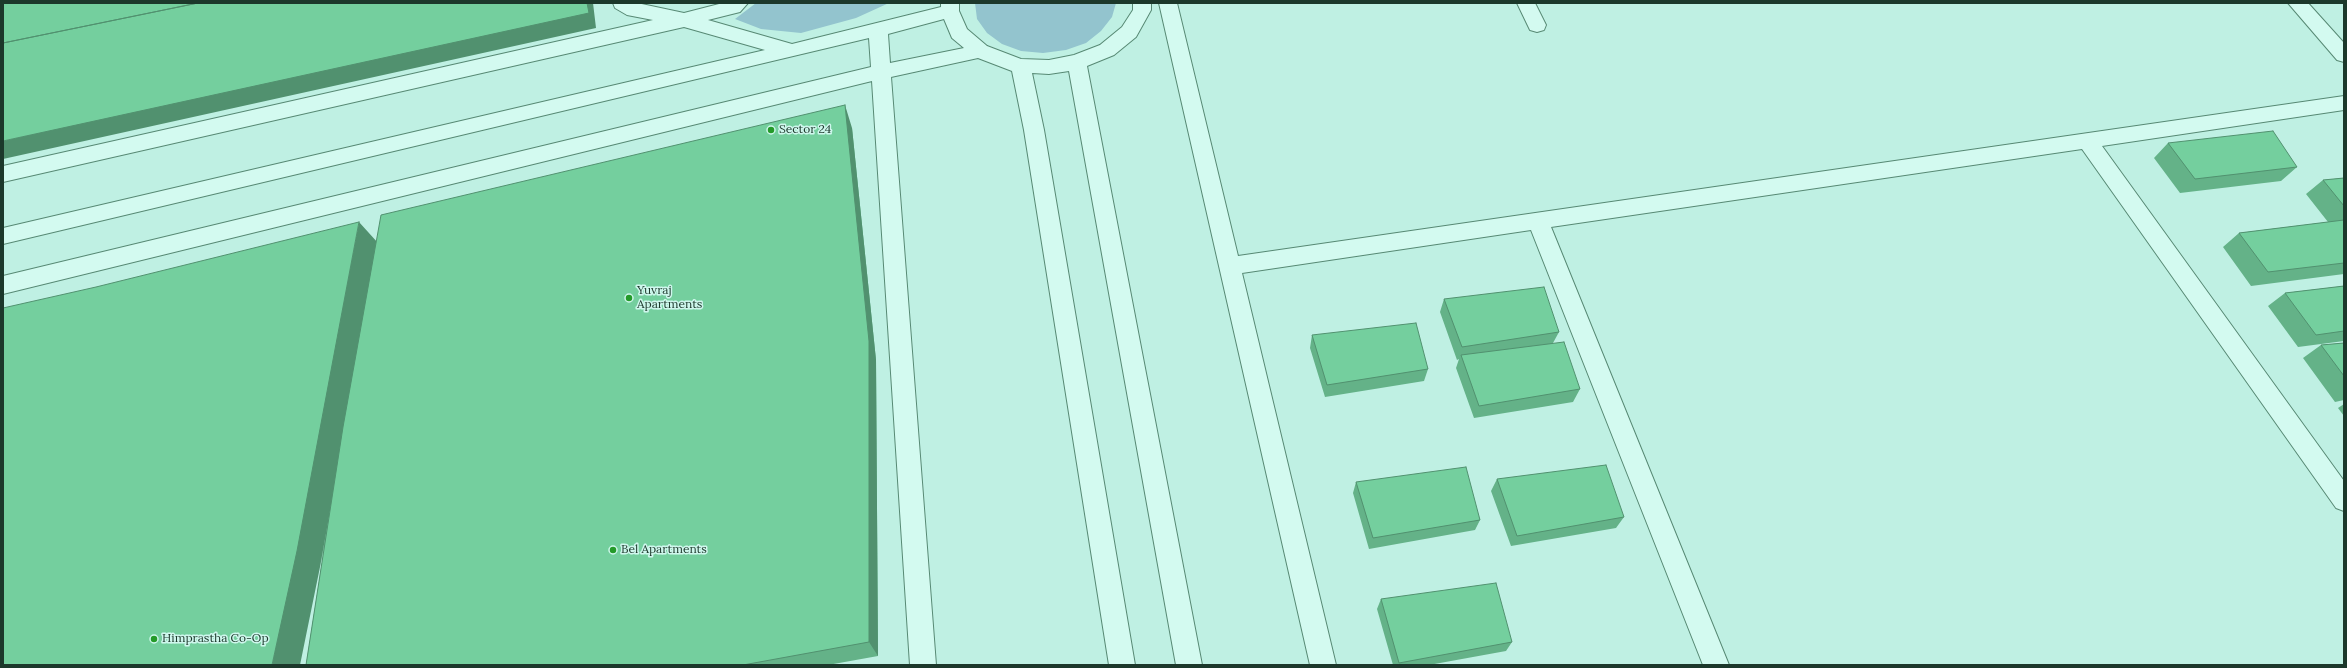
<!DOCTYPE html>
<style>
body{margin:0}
#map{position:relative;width:2347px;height:668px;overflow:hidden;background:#bff0e3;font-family:Lora,serif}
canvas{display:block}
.frame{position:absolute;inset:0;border:4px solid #1c382b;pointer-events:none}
</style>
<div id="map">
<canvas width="2347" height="668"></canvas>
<div class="frame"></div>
</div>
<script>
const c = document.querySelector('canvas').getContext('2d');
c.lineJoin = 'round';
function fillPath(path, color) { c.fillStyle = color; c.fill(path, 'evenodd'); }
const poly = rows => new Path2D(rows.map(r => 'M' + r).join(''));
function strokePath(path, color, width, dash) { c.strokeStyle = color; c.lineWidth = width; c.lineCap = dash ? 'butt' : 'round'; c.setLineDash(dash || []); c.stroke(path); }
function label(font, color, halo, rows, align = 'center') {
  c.font = font + ' Lora,serif'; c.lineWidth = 3; c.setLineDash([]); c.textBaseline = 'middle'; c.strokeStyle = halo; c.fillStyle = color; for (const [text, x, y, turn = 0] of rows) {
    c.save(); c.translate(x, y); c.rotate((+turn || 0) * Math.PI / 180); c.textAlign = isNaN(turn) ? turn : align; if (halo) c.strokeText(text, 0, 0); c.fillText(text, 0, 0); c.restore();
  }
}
fillPath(poly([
 [756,3,889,3,856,18,801,33,761,29,735,19],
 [975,3,1116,3,1112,17,1101,31,1086,43,1066,50,1043,53,1021,51,1002,44,987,33,977,19]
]), '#93c4ce');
const minor = poly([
 [613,3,637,3,684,13,723,3,748,3,740,12,708,20,792,44,941,7,941,3,959,3,959,11,967,29,987,46,1021,59,1049,60,1074,55,1100,45,1122,27,1133,10,1133,3,1151,3,1151,10,1136,37,1114,55,1087,66,1202,665,1176,665,1069,71,1049,74,1032,73,1044,130,1135,665,1109,665,1024,130,1012,71,978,58,891,77,936,665,910,665,872,81,3,294,3,276,871,67,869,38,3,244,3,228,765,50,684,27,3,182,3,166,653,20,627,15,615,8,613,3],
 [944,19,952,38,964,48,890,63,888,34,944,19],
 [1159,3,1177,3,1238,256,2344,96,2344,110,2102,146,2344,481,2344,511,2336,508,2082,149,1551,227,1729,665,1703,665,1531,230,1242,273,1336,665,1310,665,1159,3],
 [1517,3,1535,3,1546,25,1544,30,1537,32,1530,30,1517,3],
 [2288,3,2308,3,2344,43,2344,62,2337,60,2288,3]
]);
strokePath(minor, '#578974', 2);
fillPath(minor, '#d3faf0');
fillPath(poly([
 [852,128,876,360,878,656,828,665,306,665,325,543,320,567,376,242],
 [2168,143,2297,167,2281,181,2180,193,2154,158],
 [2344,178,2344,274,2251,286,2223,247,2239,233,2328,222,2306,194,2323,180],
 [2344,286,2344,341,2298,347,2268,306,2285,293],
 [1444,299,1559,332,1553,343,1580,389,1573,402,1474,418,1456,368,1459,359,1457,360,1440,312],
 [1312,335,1428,369,1424,381,1325,397,1310,348],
 [2344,343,2344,400,2335,402,2303,358,2321,345],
 [2344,404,2344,416,2338,408],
 [1497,479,1624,517,1616,528,1511,546,1491,491],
 [1356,482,1480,520,1475,530,1369,549,1353,493],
 [1381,599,1512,642,1506,651,1429,665,1393,665,1377,609]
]), '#64b288');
fillPath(poly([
 [587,3,593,3,596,28,3,159,3,141],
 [845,105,852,128,876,360,878,656,869,642],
 [359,222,378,243,320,567,300,665,272,665]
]), '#51916f');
const building = poly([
 [3,3,198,3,3,43,3,3],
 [198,3,587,3,589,13,3,141,3,43,198,3],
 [845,105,869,341,869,642,743,665,306,665,343,427,381,215,845,105],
 [2273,131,2297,167,2195,179,2168,143,2273,131],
 [2344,178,2344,206,2323,180,2344,178],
 [2344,220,2344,263,2268,272,2239,233,2344,220],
 [359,222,297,551,272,665,3,665,3,308,96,287,359,222],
 [2344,286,2344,331,2316,335,2285,293,2344,286],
 [1544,287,1559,332,1462,347,1444,299,1544,287],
 [1416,323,1428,369,1327,385,1312,335,1416,323],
 [1564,342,1580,389,1479,406,1461,355,1564,342],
 [2344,343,2344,376,2321,345,2344,343],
 [1606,465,1624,517,1517,536,1497,479,1606,465],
 [1466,467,1480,520,1373,538,1356,482,1466,467],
 [1496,583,1512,642,1399,663,1381,599,1496,583]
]);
fillPath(building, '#74cf9e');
strokePath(building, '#51916f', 1);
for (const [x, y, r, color] of [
 [771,130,4,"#249a29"],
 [629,298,4,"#249a29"],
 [613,550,4,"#249a29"],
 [154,639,4,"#249a29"]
]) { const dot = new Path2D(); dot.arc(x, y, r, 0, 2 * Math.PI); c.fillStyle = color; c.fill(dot); strokePath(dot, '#cff7ed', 1.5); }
label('12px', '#1c382b', '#cff7ed', [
 ["Sector 24",779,130],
 ["Yuvraj",637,291],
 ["Apartments",637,305],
 ["Bel Apartments",621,550],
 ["Himprastha Co-Op",162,639]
], 'left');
</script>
